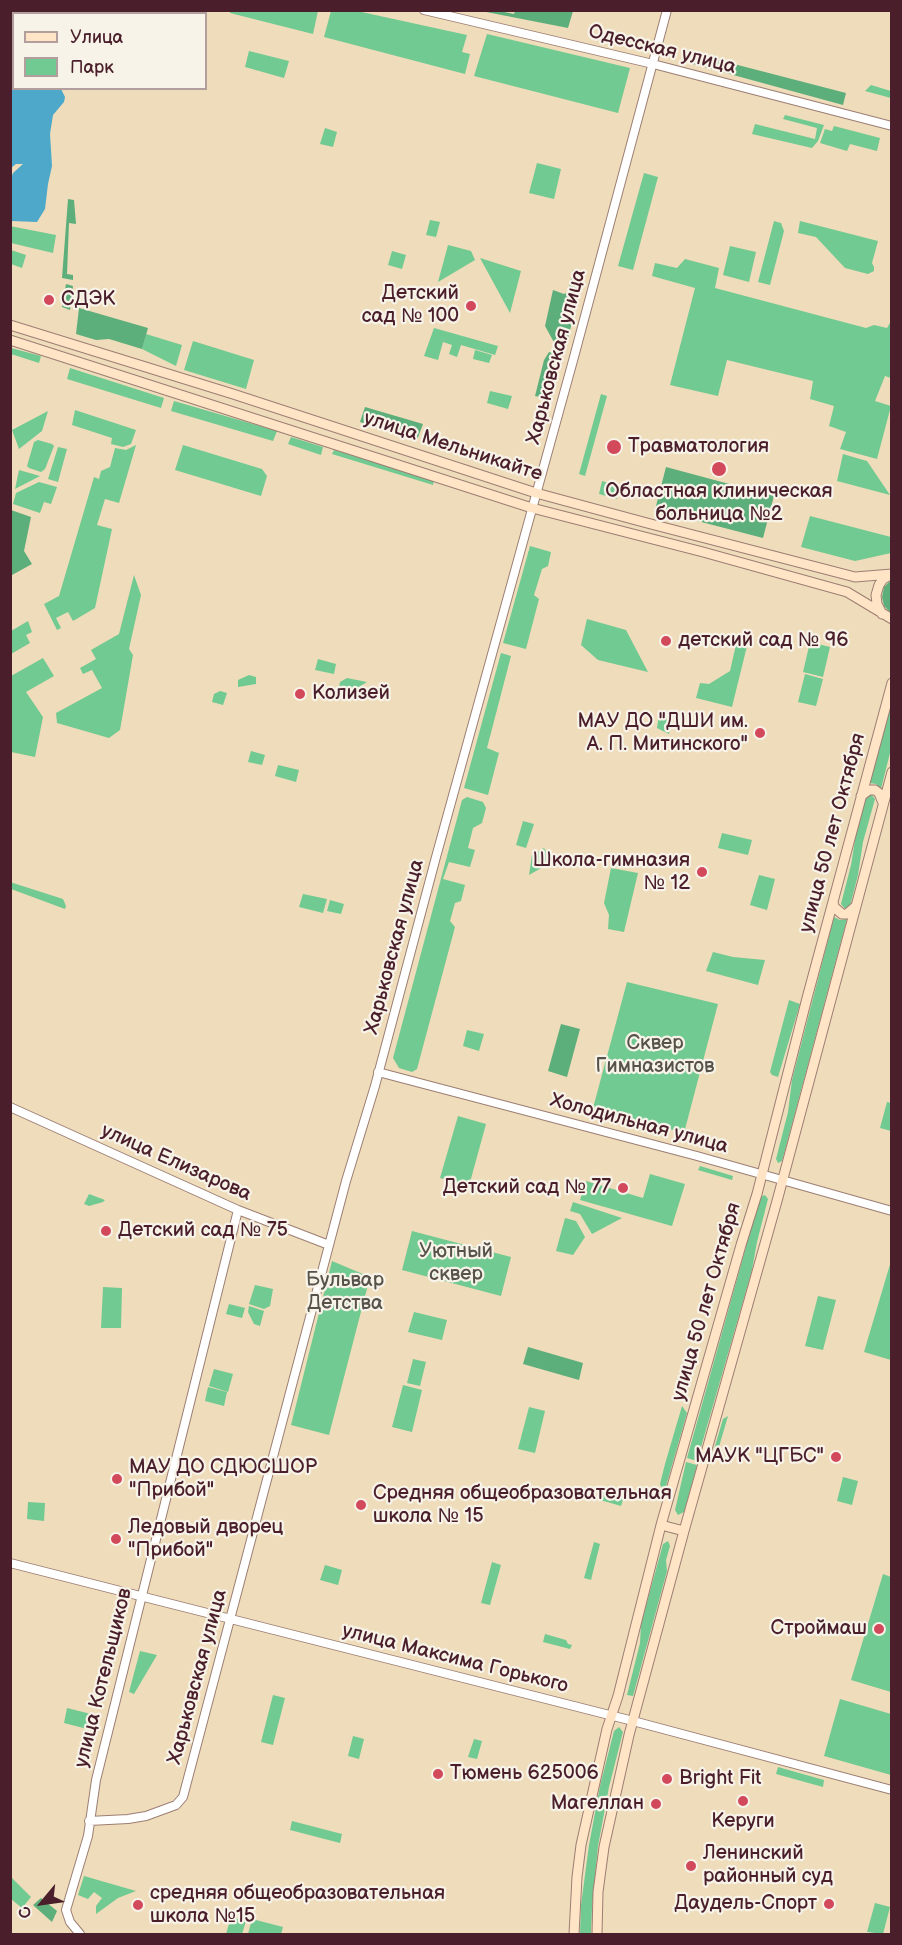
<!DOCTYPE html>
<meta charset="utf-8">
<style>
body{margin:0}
#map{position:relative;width:902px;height:1945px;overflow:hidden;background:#efdcbb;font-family:"Balsamiq Sans",sans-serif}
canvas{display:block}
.frame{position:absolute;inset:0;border:12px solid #4a1f2b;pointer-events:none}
.legend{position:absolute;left:12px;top:12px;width:195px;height:78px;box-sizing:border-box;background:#f7f3e8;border:2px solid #b29e9c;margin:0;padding:8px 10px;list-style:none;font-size:18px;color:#4a1f2b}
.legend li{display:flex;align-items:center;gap:12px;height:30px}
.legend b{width:30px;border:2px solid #b29e9c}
.north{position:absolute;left:12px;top:1873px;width:60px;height:60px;-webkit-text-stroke:4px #f7f3e8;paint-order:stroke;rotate:241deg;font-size:16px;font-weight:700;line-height:24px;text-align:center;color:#4a1f2b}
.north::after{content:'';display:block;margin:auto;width:21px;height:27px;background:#4a1f2b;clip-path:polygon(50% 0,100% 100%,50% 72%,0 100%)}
</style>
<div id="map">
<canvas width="902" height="1945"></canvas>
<div class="frame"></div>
<ul class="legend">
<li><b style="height:8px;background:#ffe4c6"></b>Улица</li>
<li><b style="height:16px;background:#71ca91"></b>Парк</li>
</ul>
<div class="north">С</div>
</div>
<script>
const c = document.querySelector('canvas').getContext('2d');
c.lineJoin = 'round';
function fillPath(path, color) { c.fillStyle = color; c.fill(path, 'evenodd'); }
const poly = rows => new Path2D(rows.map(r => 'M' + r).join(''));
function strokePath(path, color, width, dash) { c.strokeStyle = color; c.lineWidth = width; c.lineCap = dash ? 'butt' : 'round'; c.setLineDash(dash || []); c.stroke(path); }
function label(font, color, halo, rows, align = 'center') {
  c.font = font + ' "Balsamiq Sans",sans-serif'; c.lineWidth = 4.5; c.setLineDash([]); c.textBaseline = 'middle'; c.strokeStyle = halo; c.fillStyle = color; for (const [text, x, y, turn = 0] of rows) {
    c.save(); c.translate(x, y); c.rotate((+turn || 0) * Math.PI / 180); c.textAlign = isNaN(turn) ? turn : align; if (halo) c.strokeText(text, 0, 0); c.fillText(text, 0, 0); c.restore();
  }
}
fillPath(poly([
 [230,11,318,10,318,11,313,34,230,13],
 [331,11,357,11,467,35,462,52,470,54,465,74,324,37],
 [487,34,630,68,618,113,474,76],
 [249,51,289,61,284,78,245,67],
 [871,85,891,91,891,98,865,91],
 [785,115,824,125,818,141,812,148,752,134,755,124,815,139,817,128,783,119],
 [834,126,880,138,877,151,850,144,847,151,820,143,825,129,832,131],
 [325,128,337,132,333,147,320,144],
 [537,163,561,169,554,199,529,193],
 [644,173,658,177,633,270,618,266],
 [430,220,440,222,436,237,426,235],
 [774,221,781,223,784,231,770,285,758,282],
 [800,221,878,241,872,263,874,267,874,271,868,274,845,268,816,237,798,233],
 [10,226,56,235,53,253,11,243],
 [448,245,471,251,475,260,438,282],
 [730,246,756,252,749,282,723,275],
 [11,250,26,255,22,268,11,264],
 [392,251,406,255,402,269,388,265],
 [480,258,521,271,510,313],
 [685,259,719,268,715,288,866,328,874,325,887,328,891,321,891,378,885,376,875,401,891,406,877,459,840,449,846,432,829,426,834,406,810,399,813,381,727,360,718,396,670,385,695,288,652,276,655,263,677,268],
 [434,328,498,346,495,355,461,345,457,357,449,354,452,345,443,342,438,360,424,356],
 [146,334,182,345,176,366,142,349],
 [193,341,254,360,246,389,184,370],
 [11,348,41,356,39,363,11,354],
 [475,350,492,355,489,363,473,359],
 [70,368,164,398,161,408,67,379],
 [490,391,512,396,508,409,487,403],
 [601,394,607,396,585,476,579,474],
 [174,401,277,431,273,441,171,411],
 [75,410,136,430,131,444,123,447,111,444,112,438,72,425],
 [48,411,42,431,19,449,12,430],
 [291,437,323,447,321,455,288,444],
 [38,440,52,444,54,446,45,469,41,472,29,468,27,466,34,442],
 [136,445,119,503,105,499,97,525,112,529,95,608,73,621,68,612,56,618,61,628,57,630,44,604,59,596,94,477,99,479,101,471,110,467,115,448,126,450],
 [183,445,262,469,267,476,261,496,175,470],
 [58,447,67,449,58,482,48,479],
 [334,450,434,480,433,485,332,454],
 [843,454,867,461,890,495,837,481],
 [19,470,40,476,15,489],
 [602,481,620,486,617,499,599,494],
 [39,482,57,487,51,504,44,502,40,513,13,504,16,493],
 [810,516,891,537,891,553,855,561,801,547],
 [530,546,551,552,548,566,542,569,534,595,539,599,526,649,503,643],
 [134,575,141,595,129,649,133,655,120,730,109,738,57,723,56,713,102,688,92,670,83,674,80,668,96,659,91,650,119,634],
 [587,619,626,630,648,672,598,660,581,645],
 [28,621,32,632,26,635,30,643,11,654,11,631],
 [737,640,748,642,732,707,696,698,700,683,709,684,730,671],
 [810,642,830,647,823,677,803,672],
 [501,653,511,656,487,748,499,753,488,795,464,788],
 [43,658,54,676,26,692,43,717,35,757,11,752,11,676],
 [318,659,336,664,334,674,315,670],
 [805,674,823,679,816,706,798,702],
 [249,675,256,677,256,684,238,687,238,680],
 [347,678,367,682,337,700,340,682],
 [220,691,227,693,223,705,212,702,214,694],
 [891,702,891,749,881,789,876,784,870,783],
 [659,715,671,717,669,734,657,728],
 [251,751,265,755,262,765,248,762],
 [278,765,299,770,296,782,275,776],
 [871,794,875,799,863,842,858,875,850,906,845,909,841,904,851,865,856,834,866,797],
 [467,797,483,802,486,808,482,823,473,828,468,848,475,850,470,867,449,862,443,879,465,885,461,901,455,903,450,921,455,927,417,1069,412,1072,399,1068,393,1058,462,800],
 [523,821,534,824,526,848,516,845],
 [722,833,752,840,748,855,718,848],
 [544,848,552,862,529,875,532,855],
 [611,868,638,873,624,932,608,929,609,915,604,903],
 [759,875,775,879,767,910,750,905],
 [10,882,63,899,66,906,65,909,11,889],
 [303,894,327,899,323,913,299,907],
 [330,900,344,904,341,914,327,911],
 [834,917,840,920,847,919,782,1161,778,1163,776,1159,788,1112,792,1080],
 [713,952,733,957,765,960,758,985,706,971],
 [627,982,718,1004,684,1133,593,1108],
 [789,1000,800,1004,778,1077,772,1075,770,1072],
 [467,1030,484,1034,479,1051,463,1046],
 [887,1102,891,1103,891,1131,880,1128],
 [458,1116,486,1124,469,1186,440,1178],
 [700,1166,733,1176,732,1180,698,1170],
 [650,1174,685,1184,672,1226,580,1200,586,1181,643,1198],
 [89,1194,105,1200,103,1202,89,1206,84,1204],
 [765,1195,768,1199,757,1242,752,1270,697,1461,687,1458,760,1197],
 [573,1202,622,1218,592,1234,580,1214,570,1211],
 [565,1218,576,1221,585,1237,573,1255,556,1251],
 [412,1231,511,1257,501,1296,402,1270],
 [332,1261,370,1277,329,1435,291,1425],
 [891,1261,892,1360,891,1360,864,1352],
 [255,1285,273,1289,270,1306,264,1309,249,1304],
 [103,1287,122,1288,121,1328,101,1328],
 [818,1296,836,1300,823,1350,805,1346],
 [229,1304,245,1308,242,1318,226,1314],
 [249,1306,264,1311,260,1326,254,1324,248,1312],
 [414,1312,447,1320,442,1340,408,1332],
 [413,1359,426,1362,420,1386,407,1383],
 [214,1369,233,1374,228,1392,209,1386],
 [403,1385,422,1390,412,1432,392,1427],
 [208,1387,227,1392,224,1406,205,1401],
 [682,1406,687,1413,666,1486,661,1487,660,1484,665,1464],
 [529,1407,545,1411,535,1453,518,1449],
 [728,1416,716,1457,712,1456,723,1419],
 [686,1462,697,1465,684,1512,678,1515,675,1510],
 [843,1477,858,1481,852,1505,837,1501],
 [600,1489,609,1489,625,1493,621,1506,597,1499],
 [28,1502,45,1503,44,1521,27,1519],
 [668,1541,670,1546,666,1560,667,1571,633,1696,627,1695,640,1643,641,1624,663,1544],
 [594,1542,600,1544,591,1580,584,1578],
 [492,1562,501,1565,490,1605,481,1603],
 [325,1565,342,1570,338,1585,320,1580],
 [883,1574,891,1577,891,1692,851,1680],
 [545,1634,566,1640,568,1644,572,1645,570,1649,543,1642],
 [140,1651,157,1655,134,1694,129,1692],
 [273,1695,285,1698,273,1745,261,1742],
 [840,1699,891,1714,891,1775,824,1756],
 [67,1708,99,1716,95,1731,64,1723],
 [619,1727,623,1732,609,1787,598,1846,592,1907,591,1934,580,1934,581,1905,589,1845,600,1786,614,1731],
 [353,1736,364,1739,359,1759,348,1756],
 [474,1739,482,1741,477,1759,468,1757],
 [778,1767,824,1780,823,1787,776,1774],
 [292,1821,342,1834,340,1843,290,1830],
 [84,1876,136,1891,118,1898,96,1914,96,1906,102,1898,94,1892,88,1899,78,1895],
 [11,1877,31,1897,22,1908,11,1899],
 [875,1903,890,1907,883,1934,867,1932],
 [231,1917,246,1921,242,1934,226,1934],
 [252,1919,283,1927,281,1934,248,1934]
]), '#71ca91');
fillPath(poly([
 [481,11,500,11,514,14,515,11,573,11,568,28],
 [703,56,846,93,843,105,693,64],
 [68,199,74,200,76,224,69,223,67,274,73,275,73,280,62,278],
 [573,270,584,275,565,350,556,346,545,326,553,290,564,294,568,292],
 [66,284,73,286,70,310,62,307],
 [79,308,148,328,142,349,109,339,96,340,76,334],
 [549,352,555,354,544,398,535,396,544,360],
 [365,407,423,424,417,440,360,422],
 [666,467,774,496,763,538,655,510],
 [11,510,31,517,24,551,32,564,12,575,10,575],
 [891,580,891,613,884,606,882,597,884,587],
 [561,1024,580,1029,567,1077,548,1071],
 [528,1347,583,1363,579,1380,523,1364],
 [41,1898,57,1911,52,1922,33,1905]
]), '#5cae7b');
fillPath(poly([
 [11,67,13,69,14,88,61,89,65,97,64,102,53,115,50,134,52,166,48,184,45,209,37,222,11,221,11,178,13,173,23,164,16,164,11,168]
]), '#4da8ca');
const tertiary = poly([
 [424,10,653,64,892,126],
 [378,1072,697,1156,892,1211],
 [10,1107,238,1210,329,1245],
 [10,1563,633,1721,892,1790],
 [89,1821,128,1819,146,1816,176,1805,183,1797,346,1181,375,1086,436,857,574,357,667,10],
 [80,1934,70,1922,66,1910,88,1836,96,1780,238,1210]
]);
const secondary = poly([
 [10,325,233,394,536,493,647,523,855,577,892,574],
 [10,340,532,508,703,552,847,592,892,619],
 [882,614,877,604,876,595,879,585,883,579,890,575],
 [861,796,869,790,875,790,879,793,883,803],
 [833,902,834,907,842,914,847,914,855,907],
 [661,1525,684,1531],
 [574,1934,577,1877,581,1845,607,1729,618,1696,661,1525,741,1245,757,1194,807,998,892,683],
 [597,1934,598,1892,604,1847,629,1735,684,1531,777,1201,892,772]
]);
strokePath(tertiary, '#9c7e73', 10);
strokePath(secondary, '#9c7e73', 11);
strokePath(tertiary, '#fff', 8);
strokePath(secondary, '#ffe4c6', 9);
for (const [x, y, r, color] of [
 [49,300,6,"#d1495b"],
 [471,306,6,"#d1495b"],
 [614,447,8,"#d1495b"],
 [719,469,8,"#d1495b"],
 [666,641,6,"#d1495b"],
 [300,694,6,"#d1495b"],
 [760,733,6,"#d1495b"],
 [702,872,6,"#d1495b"],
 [623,1188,6,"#d1495b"],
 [106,1231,6,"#d1495b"],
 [836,1457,6,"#d1495b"],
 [117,1479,6,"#d1495b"],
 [361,1505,6,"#d1495b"],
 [116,1539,6,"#d1495b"],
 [879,1629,6,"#d1495b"],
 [438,1774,6,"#d1495b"],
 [667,1779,6,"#d1495b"],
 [743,1801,6,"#d1495b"],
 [656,1804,6,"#d1495b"],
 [691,1866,6,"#d1495b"],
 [829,1904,6,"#d1495b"],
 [138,1905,6,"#d1495b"]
]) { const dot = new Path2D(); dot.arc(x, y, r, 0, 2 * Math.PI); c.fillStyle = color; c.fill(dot); strokePath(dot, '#f7f3e8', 2); }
label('20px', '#4a1f2b', '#f7f3e8', [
 ["Одесская улица",662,50,14],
 ["Харьковская улица",557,357,-75],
 ["улица Мельникайте",453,447,18],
 ["улица 50 лет Октября",833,833,-75],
 ["Харьковская улица",395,947,-75],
 ["Холодильная улица",639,1124,15],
 ["улица Елизарова",176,1163,24],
 ["улица 50 лет Октября",707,1302,-74],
 ["улица Максима Горького",455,1659,14],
 ["Харьковская улица",198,1677,-75],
 ["улица Котельщиков",104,1678,-76]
]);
label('20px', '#4a1f2b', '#f7f3e8', [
 ["Детский",459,294,"right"],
 ["сад № 100",459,317,"right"],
 ["СДЭК",61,300],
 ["Травматология",628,447],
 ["Областная клиническая",719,492,"center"],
 ["больница №2",719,515,"center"],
 ["детский сад № 96",678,641],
 ["Колизей",312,694],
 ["МАУ ДО \"ДШИ им.",748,722,"right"],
 ["А. П. Митинского\"",748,745,"right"],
 ["Школа-гимназия",690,861,"right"],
 ["№ 12",690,884,"right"],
 ["Детский сад № 77",611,1188,"right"],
 ["Детский сад № 75",118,1231],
 ["МАУК \"ЦГБС\"",824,1457,"right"],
 ["МАУ ДО СДЮСШОР",129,1468],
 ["\"Прибой\"",129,1491],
 ["Средняя общеобразовательная",373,1494],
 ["школа № 15",373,1517],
 ["Ледовый дворец",128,1528],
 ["\"Прибой\"",128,1551],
 ["Строймаш",867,1629,"right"],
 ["Тюмень 625006",450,1774],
 ["Bright Fit",679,1779],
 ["Магеллан",644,1804,"right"],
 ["Керуги",743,1822,"center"],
 ["Ленинский",703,1854],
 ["районный суд",703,1877],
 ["средняя общеобразовательная",150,1894],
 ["школа №15",150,1917],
 ["Даудель-Спорт",817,1904,"right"]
], 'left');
label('20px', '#56524a', '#f7f3e8', [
 ["Сквер",655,1044],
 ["Гимназистов",655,1067],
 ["Уютный",456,1252],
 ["сквер",456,1275],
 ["Бульвар",345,1281],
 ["Детства",345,1304]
]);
</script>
